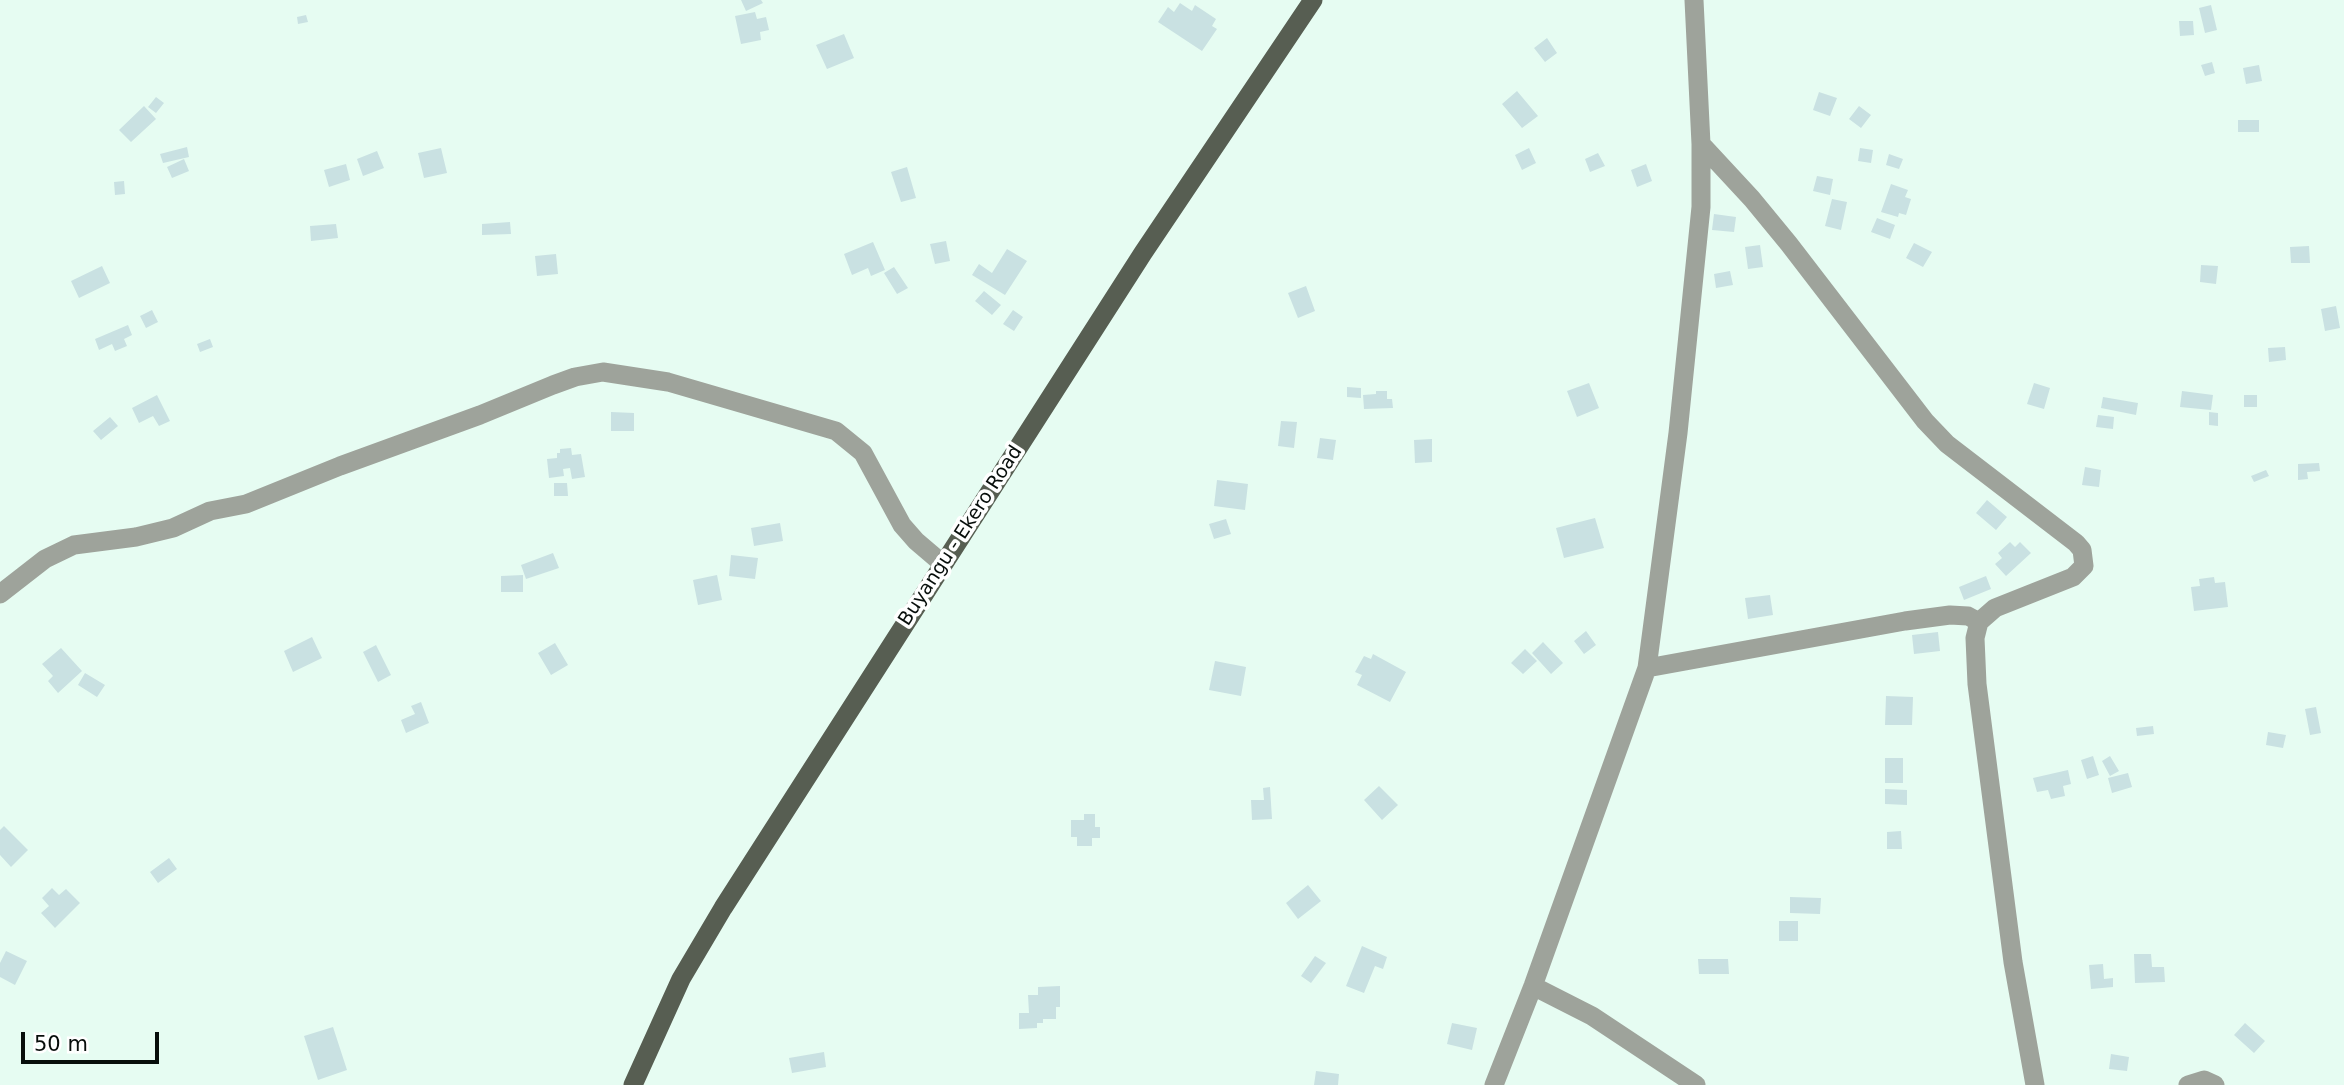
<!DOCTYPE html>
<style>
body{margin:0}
#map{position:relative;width:2344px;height:1085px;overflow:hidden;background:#e6fcf2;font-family:"DejaVu Sans",sans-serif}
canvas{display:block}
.scale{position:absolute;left:21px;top:1032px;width:138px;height:32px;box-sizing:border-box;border:4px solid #070e0b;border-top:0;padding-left:9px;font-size:21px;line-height:24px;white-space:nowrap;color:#070e0b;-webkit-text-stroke:5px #fff;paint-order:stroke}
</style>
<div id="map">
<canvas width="2344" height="1085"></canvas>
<div class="scale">50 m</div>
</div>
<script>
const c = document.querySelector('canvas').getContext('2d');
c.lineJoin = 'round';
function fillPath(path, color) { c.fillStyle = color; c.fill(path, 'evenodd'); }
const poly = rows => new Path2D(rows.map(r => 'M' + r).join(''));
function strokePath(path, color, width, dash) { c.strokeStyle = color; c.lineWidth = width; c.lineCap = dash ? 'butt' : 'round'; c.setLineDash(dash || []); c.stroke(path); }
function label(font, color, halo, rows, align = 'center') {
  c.font = font + ' "DejaVu Sans",sans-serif'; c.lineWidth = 7; c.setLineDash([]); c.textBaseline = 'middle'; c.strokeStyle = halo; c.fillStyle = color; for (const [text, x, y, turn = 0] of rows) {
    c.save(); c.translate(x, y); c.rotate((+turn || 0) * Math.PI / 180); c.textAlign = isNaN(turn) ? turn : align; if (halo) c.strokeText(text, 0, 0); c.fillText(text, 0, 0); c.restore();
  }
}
fillPath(poly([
 [741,0,761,0,763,3,746,11],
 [1180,3,1192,11,1195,5,1216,19,1212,26,1217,29,1202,51,1158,22,1168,7,1174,12],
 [2211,5,2217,30,2205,33,2199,8],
 [755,12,757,19,766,17,769,30,760,32,761,40,741,44,735,16],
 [306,15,308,22,298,24,297,17],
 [2179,21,2193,21,2194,35,2180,36],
 [844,34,854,58,827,69,816,45],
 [1547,38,1557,53,1545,62,1534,48],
 [2212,62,2215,73,2205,76,2201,65],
 [2259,65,2262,81,2246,84,2243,68],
 [1517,91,1538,116,1522,128,1502,104],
 [1819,92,1837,98,1830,116,1813,110],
 [156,97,164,103,156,113,148,107],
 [144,106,156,119,131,142,119,130],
 [1859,106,1871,115,1861,128,1849,119],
 [2238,120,2259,120,2259,132,2238,132],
 [187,147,189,157,163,163,160,154],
 [441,148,447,173,424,178,418,153],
 [1529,148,1536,163,1522,170,1515,155],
 [1860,148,1873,150,1871,163,1858,161],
 [377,151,384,168,363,176,357,159],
 [1598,153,1605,166,1590,172,1585,159],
 [1889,154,1903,159,1899,169,1886,165],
 [184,159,189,171,172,178,167,167],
 [346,164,350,180,329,187,324,170],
 [1646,164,1652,181,1637,187,1631,170],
 [907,167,916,198,901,202,891,172],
 [1817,176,1833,179,1830,195,1813,191],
 [124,181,125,194,115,195,114,182],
 [1891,184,1908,190,1905,197,1911,199,1906,215,1899,213,1898,217,1881,212],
 [1832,199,1847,202,1841,230,1825,226],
 [1714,214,1736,217,1734,232,1712,230],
 [1877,218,1895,225,1890,239,1871,232],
 [510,222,511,234,482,235,482,224],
 [336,224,338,238,311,241,310,226],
 [946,241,950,261,935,264,930,244],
 [873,242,885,270,871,276,868,268,852,275,844,254],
 [1914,243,1932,252,1923,267,1906,258],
 [1760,245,1763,267,1748,269,1745,247],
 [2309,246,2310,263,2291,263,2290,247],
 [1007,249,1027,261,1005,295,972,275,979,264,992,273],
 [556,254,558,274,537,276,535,256],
 [2201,265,2218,266,2216,284,2200,282],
 [102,266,110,283,79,298,71,281],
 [894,267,908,288,897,294,884,273],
 [1730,271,1733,285,1716,288,1714,274],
 [1306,286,1315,311,1298,318,1288,293],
 [984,291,1001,305,992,315,975,301],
 [2336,306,2340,328,2325,331,2321,309],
 [152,310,158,322,146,328,140,316],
 [1013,310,1023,317,1014,331,1003,324],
 [128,325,132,335,124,339,127,346,115,351,112,344,99,350,95,339],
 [210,339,213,347,200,352,197,344],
 [2285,347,2286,360,2269,362,2268,348],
 [1589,383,1599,408,1577,417,1567,391],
 [2034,383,2050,388,2044,409,2027,404],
 [1347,387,1361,388,1361,398,1347,397],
 [1376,391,1387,391,1387,399,1392,399,1393,408,1364,409,1363,395,1376,394],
 [2182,391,2213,395,2211,410,2180,407],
 [157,395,170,421,159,426,153,416,139,423,132,408],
 [2244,395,2257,395,2257,407,2244,407],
 [2103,397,2138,403,2136,415,2101,408],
 [611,412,634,413,634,431,611,431],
 [2209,412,2218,413,2218,426,2209,425],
 [2098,415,2114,417,2113,429,2096,427],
 [110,417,118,426,101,440,93,431],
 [1281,421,1297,422,1294,448,1278,446],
 [1320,438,1336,440,1333,460,1317,458],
 [1432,439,1432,462,1415,463,1414,440],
 [571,448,572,455,581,454,585,477,572,479,570,468,563,469,564,476,549,478,547,459,557,458,557,453,560,453,560,449],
 [2319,463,2320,471,2307,472,2308,479,2298,480,2298,464],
 [2085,467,2101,470,2099,487,2082,485],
 [2266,470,2269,476,2254,482,2251,476],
 [1217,480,1248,484,1245,510,1214,506],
 [554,483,567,483,568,496,554,496],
 [1987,500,2007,517,1996,530,1976,513],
 [1595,518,1604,548,1564,558,1556,528],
 [1226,519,1231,534,1214,539,1209,524],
 [780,523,783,541,754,546,751,528],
 [2010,542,2015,547,2020,542,2031,553,2006,576,1995,564,2002,558,1998,553],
 [553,553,559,568,526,579,521,565],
 [731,555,758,558,755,579,729,576],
 [523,575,523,592,501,592,501,576],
 [717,575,722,600,698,605,693,580],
 [1986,576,1991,589,1964,600,1959,587],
 [2214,577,2215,583,2225,582,2228,607,2194,611,2191,587,2200,586,2199,579],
 [1770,595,1773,615,1748,619,1745,598],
 [1586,631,1596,645,1584,654,1574,641],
 [1938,632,1940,651,1914,654,1912,635],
 [312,637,322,658,293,672,284,651],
 [1543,642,1563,663,1551,674,1532,653],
 [555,643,568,665,551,675,538,653],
 [376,645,391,675,378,682,363,652],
 [61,648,82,671,58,693,48,681,53,676,42,664],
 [1525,649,1537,661,1523,674,1511,663],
 [1373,654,1406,672,1390,702,1357,685,1362,675,1355,672,1364,656,1371,659],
 [1215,661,1246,667,1241,696,1209,690],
 [85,673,105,685,97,697,78,685],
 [1886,696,1913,697,1912,725,1885,725],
 [421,702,429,723,406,733,401,720,415,714,411,706],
 [2316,707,2321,733,2310,735,2305,709],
 [2153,726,2154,734,2137,736,2136,728],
 [2268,732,2286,735,2283,748,2266,745],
 [2093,756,2099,775,2087,779,2081,760],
 [2110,756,2119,771,2110,776,2102,761],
 [1885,758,1903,758,1903,783,1885,783],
 [2068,770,2071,784,2063,786,2065,796,2051,799,2048,790,2037,792,2033,778],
 [2128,773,2132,787,2112,793,2108,778],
 [1379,786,1398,805,1382,820,1364,800],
 [1270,787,1272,819,1252,820,1251,800,1264,800,1263,788],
 [1885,789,1907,790,1907,805,1885,804],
 [1084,814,1095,814,1095,827,1100,827,1100,838,1092,838,1092,846,1077,846,1077,837,1071,837,1071,820,1084,820],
 [4,826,28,850,11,867,0,855,0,830],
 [1901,831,1902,849,1887,849,1887,832],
 [169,858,177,869,158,883,150,872],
 [1308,885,1321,901,1298,919,1286,903],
 [52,888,59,895,66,889,80,903,55,928,41,913,49,906,42,898],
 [1790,897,1821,898,1820,914,1790,913],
 [1779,921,1798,921,1798,941,1779,941],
 [1362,946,1387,957,1383,969,1375,966,1364,993,1346,986],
 [6,951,27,961,15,985,0,977,0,963],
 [2134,954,2151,954,2152,967,2164,967,2165,982,2135,983],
 [1315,956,1326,963,1311,983,1301,976],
 [1698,959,1728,959,1729,974,1699,974],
 [2103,964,2104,979,2113,978,2113,987,2091,989,2089,965],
 [1060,986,1060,1007,1056,1007,1056,1019,1043,1019,1043,1023,1037,1023,1037,1028,1019,1029,1019,1013,1029,1013,1028,995,1038,995,1038,987],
 [1452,1023,1477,1028,1472,1050,1447,1044],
 [2245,1023,2265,1041,2254,1053,2234,1035],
 [333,1027,347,1070,318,1080,304,1036],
 [824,1052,826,1067,792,1073,789,1058],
 [2111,1054,2129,1057,2127,1071,2109,1069],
 [1316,1071,1339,1074,1338,1085,1314,1085]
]), '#c9e1e2');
strokePath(poly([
 [0,594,45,559,74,545,136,537,173,528,210,511,246,504,340,466,480,415,553,385,575,377,603,372,668,382,836,431,863,453,902,525,916,541,943,564],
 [1979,622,1975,638,1977,684,2013,962,2035,1085],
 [1647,668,1905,621,1950,615,1968,616,1979,622,1995,608,2073,577,2084,566,2082,550,2076,543,1947,444,1925,421,1789,244,1752,199,1701,144],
 [1533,986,1592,1016,1696,1085],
 [1494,1085,1533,986,1647,668,1678,433,1701,207,1701,144,1694,0],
 [2188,1085,2204,1080,2215,1085]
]), '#9ea39b', 19);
strokePath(poly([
 [633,1085,681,979,723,908,1143,253,1313,0]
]), '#575e52', 19);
label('19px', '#070e0b', '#fff', [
 ["Buyangu - Ekero Road",961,536,-57]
]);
</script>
